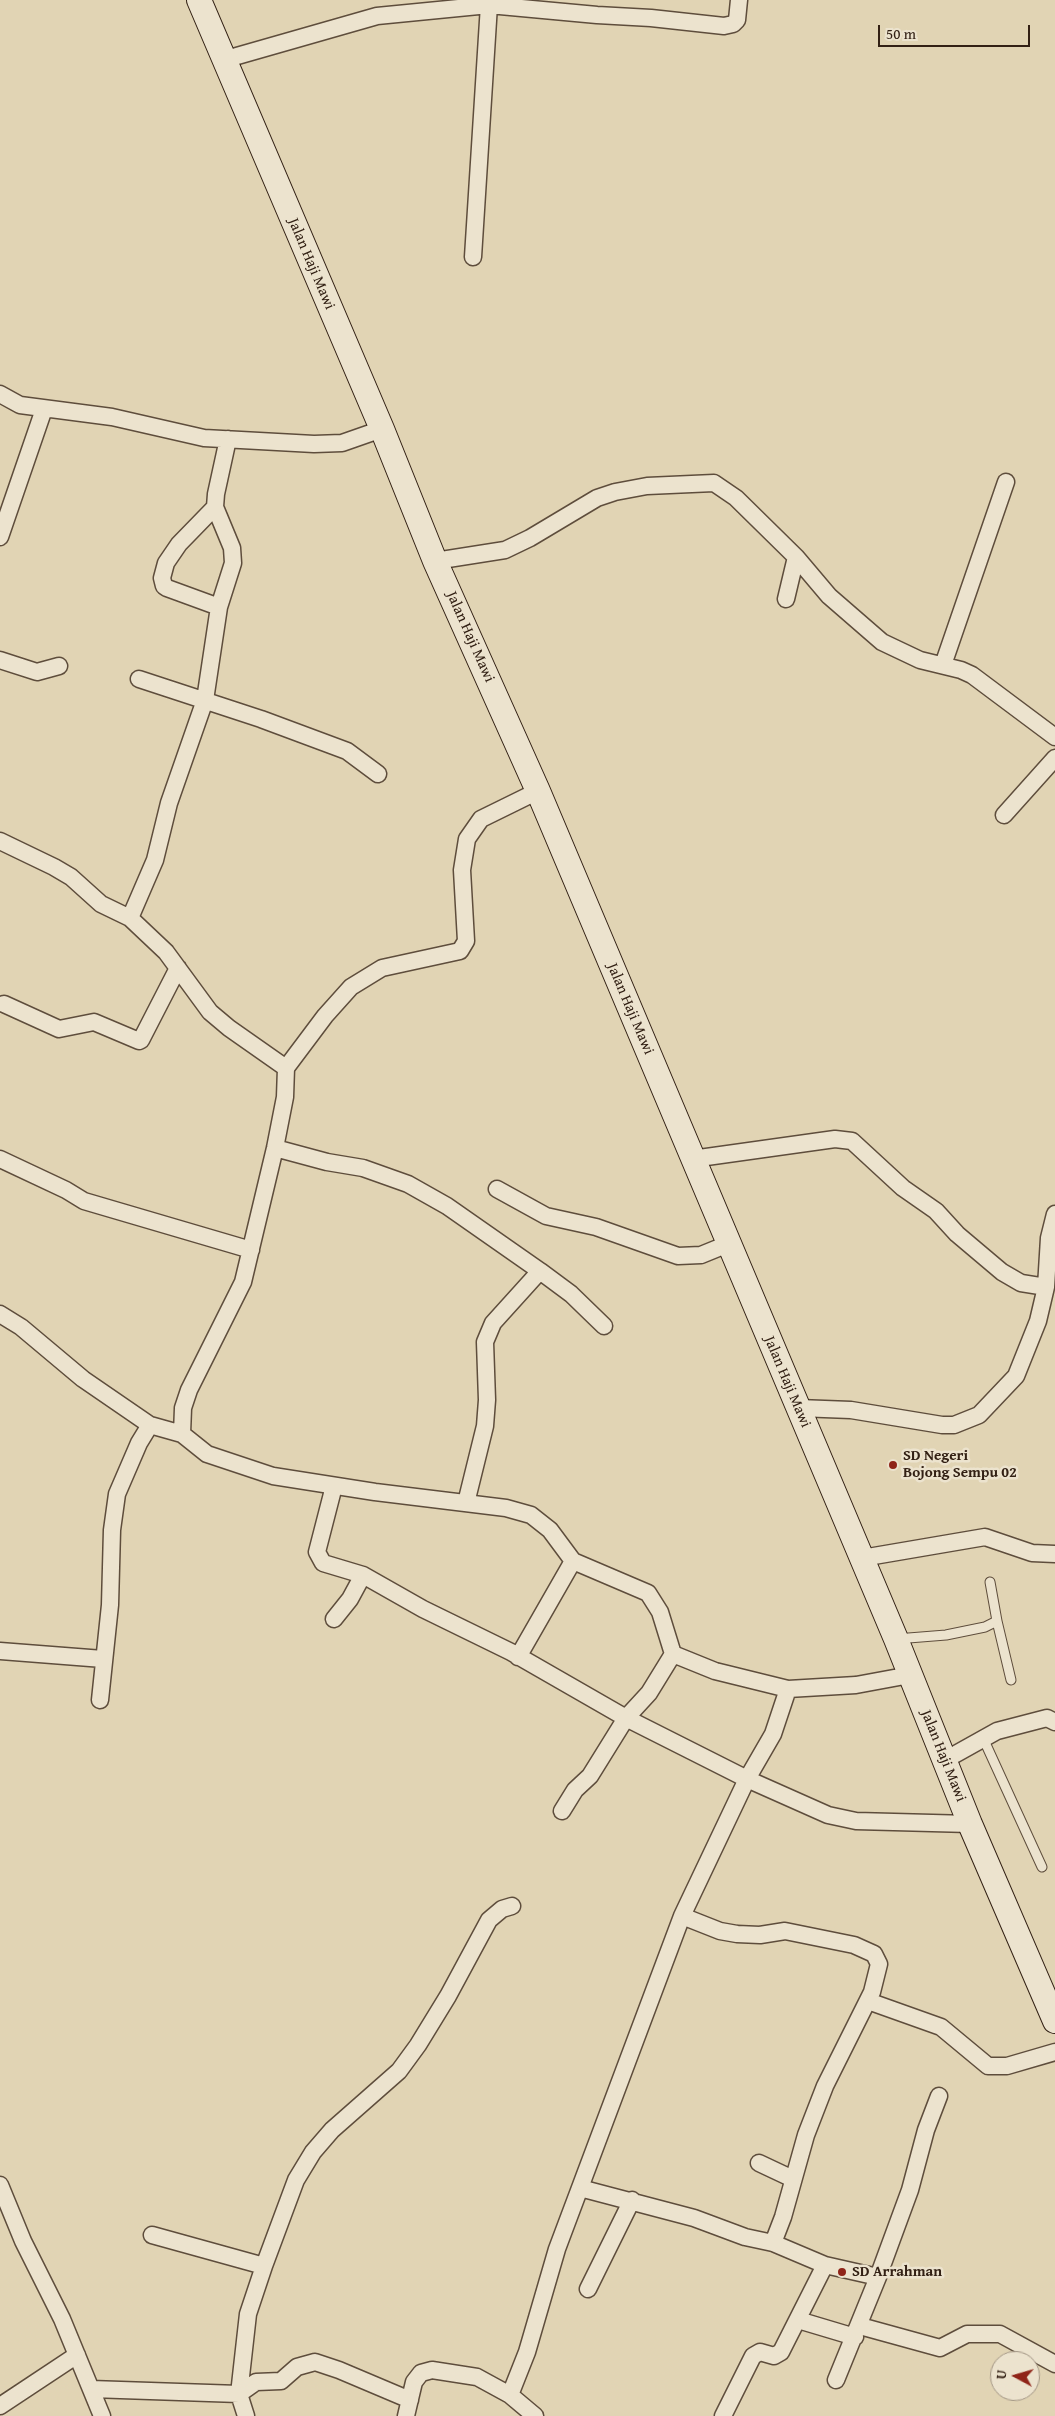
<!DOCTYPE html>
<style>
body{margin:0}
#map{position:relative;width:1055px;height:2416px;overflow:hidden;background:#e1d4b4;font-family:"Gentium Book Plus",serif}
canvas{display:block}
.north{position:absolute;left:990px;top:2351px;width:50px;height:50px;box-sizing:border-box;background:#ece3ce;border:1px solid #a29584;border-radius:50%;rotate:276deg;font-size:14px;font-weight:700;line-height:20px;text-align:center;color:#322014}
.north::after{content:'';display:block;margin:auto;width:18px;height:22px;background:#8f2418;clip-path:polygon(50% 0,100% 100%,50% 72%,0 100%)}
.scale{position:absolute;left:878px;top:25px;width:152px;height:22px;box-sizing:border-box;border:2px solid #322014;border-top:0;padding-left:6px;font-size:15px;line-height:18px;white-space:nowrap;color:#322014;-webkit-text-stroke:4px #ece3ce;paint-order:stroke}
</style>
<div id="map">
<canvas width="1055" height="2416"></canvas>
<div class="north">U</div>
<div class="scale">50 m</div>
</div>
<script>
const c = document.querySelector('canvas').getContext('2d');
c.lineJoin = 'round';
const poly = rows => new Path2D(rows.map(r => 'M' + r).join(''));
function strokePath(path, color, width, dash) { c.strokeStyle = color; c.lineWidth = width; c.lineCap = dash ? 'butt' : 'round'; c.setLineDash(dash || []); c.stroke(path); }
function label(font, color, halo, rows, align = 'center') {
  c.font = font + ' "Gentium Book Plus",serif'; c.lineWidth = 5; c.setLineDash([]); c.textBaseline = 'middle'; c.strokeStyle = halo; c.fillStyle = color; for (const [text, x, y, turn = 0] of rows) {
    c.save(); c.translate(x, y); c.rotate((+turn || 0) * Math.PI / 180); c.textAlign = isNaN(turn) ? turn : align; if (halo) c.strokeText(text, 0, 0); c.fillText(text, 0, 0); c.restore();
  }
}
const lane = poly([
 [990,1582,997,1621],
 [896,1639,946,1635,985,1627,997,1621,1011,1680],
 [983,1738,1042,1867]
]);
const street = poly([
 [223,60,377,16,489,5,597,15,651,18,724,26,733,24,737,20,739,0],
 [473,257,489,5],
 [0,394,20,405,112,417,204,438,314,444,342,443,382,429],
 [215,507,179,544,166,563,162,578,164,586,167,588,219,607],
 [0,537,44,409],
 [435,561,505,550,530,538,597,498,615,492,647,486,714,483,736,498,796,557,829,596,882,642,920,660,961,670,972,675,1055,737],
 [786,599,796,557],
 [0,660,37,672,59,666],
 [943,665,1006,482],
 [139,679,261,719,347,751,378,774],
 [1004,815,1055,758],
 [0,841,54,867,71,877,101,904,130,918,166,952,210,1012,229,1028,286,1068],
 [130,918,155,860,169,803,205,700,219,607,233,563,232,548,215,507,216,494,228,439],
 [4,1004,59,1029,94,1022,139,1041,141,1040,178,968],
 [275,1148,327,1162,363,1168,408,1184,447,1206,540,1271,571,1294,604,1326],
 [0,1159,66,1190,84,1201,251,1250],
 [692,1159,835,1139,852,1141,903,1188,936,1211,957,1234,1002,1272,1021,1283,1046,1287],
 [497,1189,546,1216,596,1227,678,1256,701,1255,728,1244],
 [0,1314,21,1327,83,1379,150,1425,182,1434,207,1454,273,1476,375,1492,506,1508,531,1515,550,1530,573,1561,648,1593,660,1612,673,1654,649,1693,626,1718,590,1776,575,1790,562,1811],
 [798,1408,851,1410,942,1425,954,1425,979,1415,1016,1376,1038,1321,1046,1287,1049,1238,1055,1214],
 [182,1434,183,1408,189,1390,243,1282,275,1148,285,1097,286,1068,325,1016,351,987,382,968,460,951,466,941,462,870,467,839,481,819,538,791],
 [334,1486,317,1552,323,1563,363,1575,423,1609,511,1652,626,1718,747,1779,828,1815,856,1821,970,1824],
 [466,1503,485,1426,487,1400,485,1342,493,1323,540,1271],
 [862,1558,985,1537,1032,1553,1055,1554],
 [334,1619,350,1599,363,1575],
 [0,1651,103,1659],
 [673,1654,715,1671,788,1689,856,1685,910,1675],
 [518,1657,573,1561],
 [100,1700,110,1605,112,1530,117,1494,139,1443,150,1425],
 [945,1760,997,1731,1047,1718,1055,1722],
 [682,1916,720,1931,737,1934,760,1935,785,1931,854,1945,874,1954,879,1964,872,1992,825,2086,806,2135,783,2217,773,2243],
 [868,2001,941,2027,988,2066,1007,2066,1055,2052],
 [759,2163,793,2179],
 [0,2185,23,2241,62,2319,102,2416],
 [580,2188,694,2218,745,2237,773,2243,825,2265,781,2352,774,2356,760,2352,753,2356,723,2416],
 [152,2235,264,2266],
 [825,2265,878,2277],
 [588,2289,632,2200],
 [798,2320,855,2337],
 [860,2326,940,2348,967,2334,1000,2334,1055,2364],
 [836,2380,878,2277,910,2190,926,2130,939,2096],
 [91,2389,239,2394,256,2382,281,2381,297,2367,315,2362,339,2370,410,2400],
 [510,2395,527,2352,557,2249,682,1916,747,1779,773,1734,788,1689],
 [0,2406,77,2355],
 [246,2416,239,2394,248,2314,264,2266,296,2180,313,2152,332,2130,399,2071,418,2045,448,1996,489,1920,502,1909,512,1906],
 [406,2416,414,2382,421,2373,432,2370,477,2377,510,2395,535,2416]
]);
const secondary = poly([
 [199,0,382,429,435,561,538,791,896,1639,970,1824,1055,2021]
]);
strokePath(lane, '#5e4d3c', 11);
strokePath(street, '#5e4d3c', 19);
strokePath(secondary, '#322014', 26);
strokePath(lane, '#ece3ce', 9);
strokePath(street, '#ece3ce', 16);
strokePath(secondary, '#ece3ce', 24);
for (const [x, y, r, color] of [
 [893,1465,5,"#8f2418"],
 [842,2272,5,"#8f2418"]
]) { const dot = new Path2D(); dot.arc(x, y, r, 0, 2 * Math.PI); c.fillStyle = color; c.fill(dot); strokePath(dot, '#ece3ce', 2); }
label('15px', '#322014', '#ece3ce', [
 ["Jalan Haji Mawi",311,264,67],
 ["Jalan Haji Mawi",470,637,66],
 ["Jalan Haji Mawi",630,1009,67],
 ["Jalan Haji Mawi",787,1382,67],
 ["Jalan Haji Mawi",943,1756,68]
]);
label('bold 15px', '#322014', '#ece3ce', [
 ["SD Negeri",903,1456],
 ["Bojong Sempu 02",903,1473],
 ["SD Arrahman",852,2272]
], 'left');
</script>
